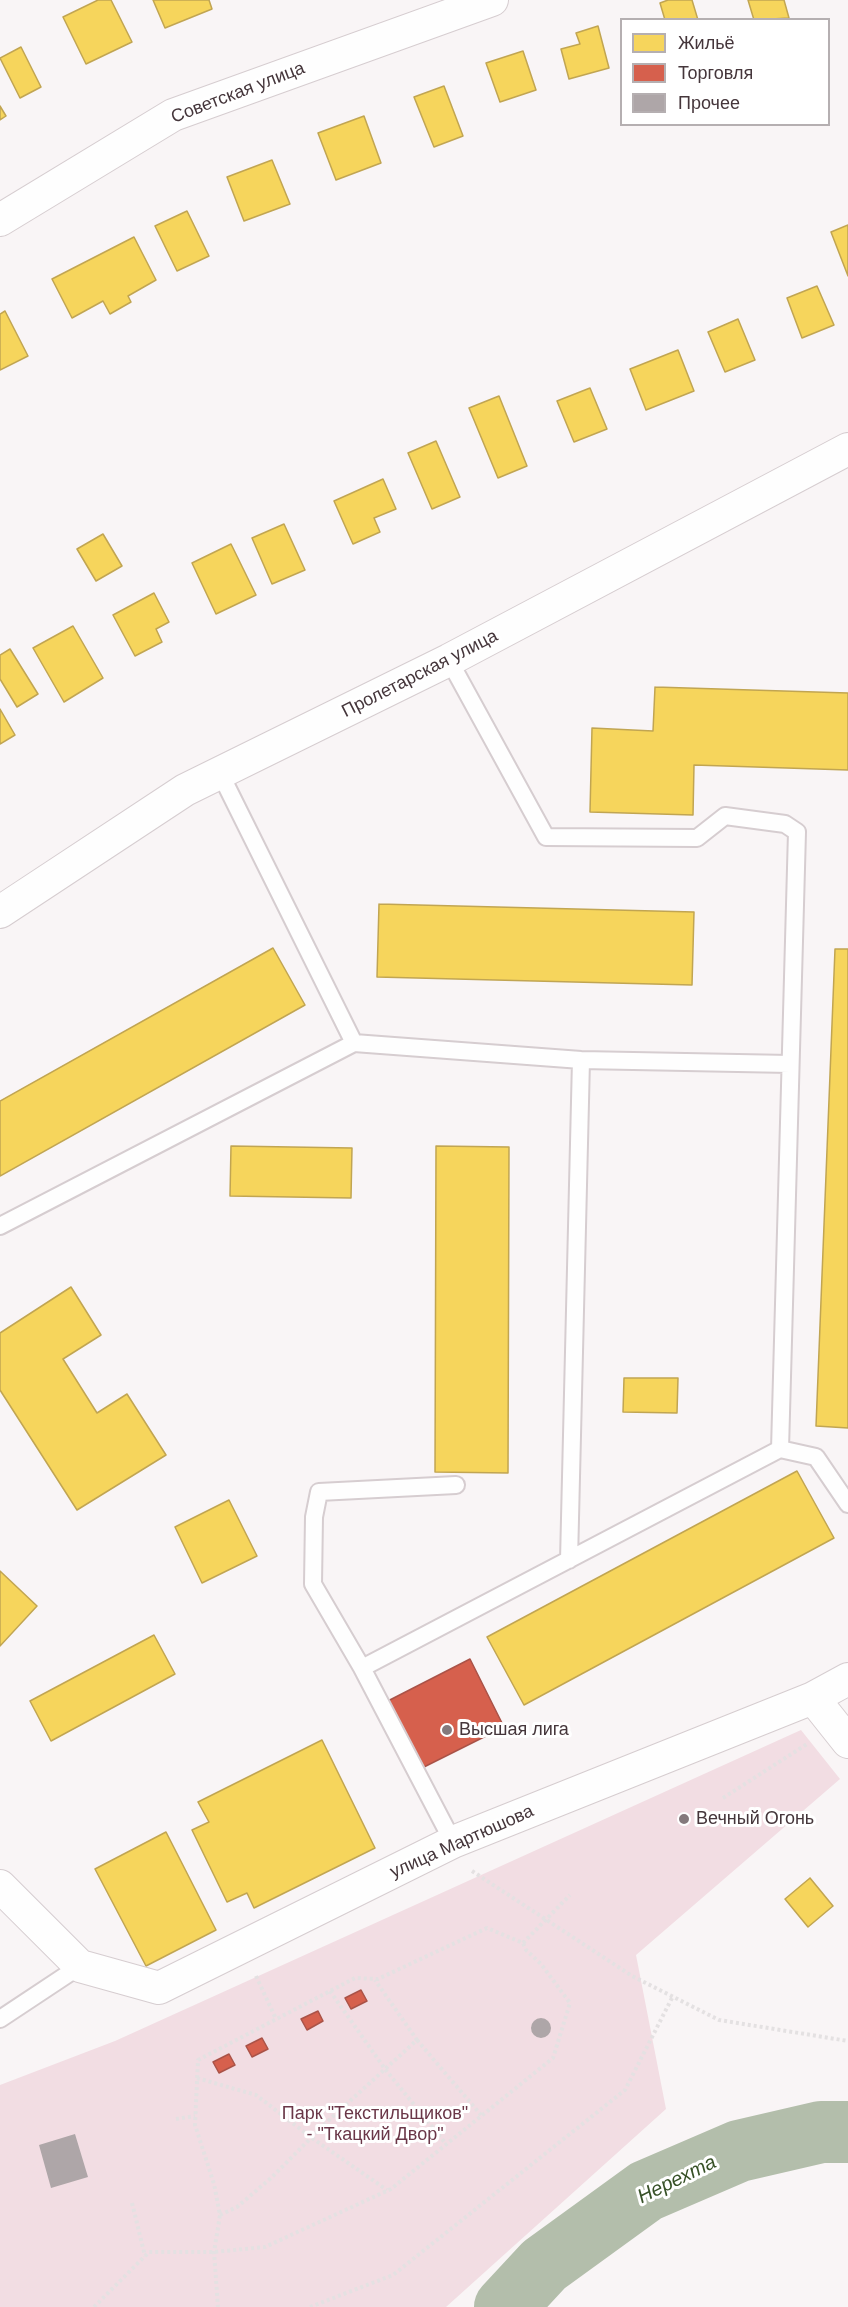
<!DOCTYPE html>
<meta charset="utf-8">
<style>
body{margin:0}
#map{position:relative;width:848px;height:2307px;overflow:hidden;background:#f9f5f6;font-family:Arial,sans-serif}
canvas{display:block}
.legend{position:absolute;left:620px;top:18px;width:210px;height:108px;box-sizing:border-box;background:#fff;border:2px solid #b5afb1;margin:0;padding:8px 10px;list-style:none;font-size:18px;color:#45363b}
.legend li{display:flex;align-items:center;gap:12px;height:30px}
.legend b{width:30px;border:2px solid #b5afb1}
</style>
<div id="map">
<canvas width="848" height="2307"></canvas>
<ul class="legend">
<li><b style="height:16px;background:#f6d55c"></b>Жильё</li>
<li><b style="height:16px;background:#d6604d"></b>Торговля</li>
<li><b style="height:16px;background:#aea6a8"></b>Прочее</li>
</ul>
</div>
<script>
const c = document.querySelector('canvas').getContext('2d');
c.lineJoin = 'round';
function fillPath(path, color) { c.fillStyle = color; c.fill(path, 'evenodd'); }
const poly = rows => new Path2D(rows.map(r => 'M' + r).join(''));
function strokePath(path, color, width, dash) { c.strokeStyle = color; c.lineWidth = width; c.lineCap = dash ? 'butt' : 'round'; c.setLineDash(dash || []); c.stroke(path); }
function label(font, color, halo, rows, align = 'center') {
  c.font = font + ' Arial,sans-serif'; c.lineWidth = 6; c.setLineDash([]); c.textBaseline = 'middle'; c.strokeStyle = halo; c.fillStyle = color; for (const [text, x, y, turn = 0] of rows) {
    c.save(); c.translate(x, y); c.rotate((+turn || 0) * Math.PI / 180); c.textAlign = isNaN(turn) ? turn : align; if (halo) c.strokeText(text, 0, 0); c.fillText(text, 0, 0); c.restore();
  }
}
fillPath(poly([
 [801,1730,840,1779,636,1955,666,2109,446,2307,0,2307,0,2085,115,2041]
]), '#f2dde3');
const homes = poly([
 [98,0,111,0,132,42,86,64,63,17,98,0],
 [153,0,209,0,212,9,165,28,153,0],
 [668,0,692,0,698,20,665,20,660,3,668,0],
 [748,0,784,0,789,18,754,20,748,0],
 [598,26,609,68,569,79,561,49,580,44,576,33,598,26],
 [21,47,41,87,20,98,0,58,21,47],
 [523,51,536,90,500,102,486,63,523,51],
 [444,86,463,136,434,147,414,97,444,86],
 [0,106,6,116,0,120,0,106],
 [364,116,381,163,336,180,318,133,364,116],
 [272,160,290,204,244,221,227,177,272,160],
 [187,211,209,256,177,271,155,226,187,211],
 [848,225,848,276,831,232,848,225],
 [134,237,156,280,128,296,131,302,110,314,103,301,72,318,52,279,134,237],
 [817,286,834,325,802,338,787,298,817,286],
 [5,311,28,356,0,370,0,314,5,311],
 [738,319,755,360,725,372,708,332,738,319],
 [678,350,694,391,646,410,630,369,678,350],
 [590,388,607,429,574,442,557,401,590,388],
 [499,396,527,466,498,478,469,408,499,396],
 [436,441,460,497,432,509,408,453,436,441],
 [383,479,396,509,374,518,380,532,353,544,334,501,383,479],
 [284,524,305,570,272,584,252,538,284,524],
 [103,534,122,566,96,581,77,549,103,534],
 [231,544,256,595,216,614,192,563,231,544],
 [154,593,169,622,156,629,162,642,135,656,113,615,154,593],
 [73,626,103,678,64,702,33,648,73,626],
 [10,649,38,694,17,707,0,679,0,655,10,649],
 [655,687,848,693,848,770,694,765,693,815,590,812,592,728,653,731,655,687],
 [0,709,15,735,0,744,0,709],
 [379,904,694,912,692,985,377,977,379,904],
 [273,948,305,1005,0,1176,0,1101,273,948],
 [835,949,848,949,848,1428,816,1426,835,949],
 [231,1146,352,1148,351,1198,230,1196,231,1146],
 [436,1146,509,1147,508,1473,435,1472,436,1146],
 [71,1287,101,1335,63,1359,97,1413,127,1394,166,1455,77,1510,0,1390,0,1333,71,1287],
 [624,1378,678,1378,677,1413,623,1412,624,1378],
 [797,1471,834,1538,524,1705,487,1637,797,1471],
 [229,1500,257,1556,202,1583,175,1527,229,1500],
 [0,1571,37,1606,0,1646,0,1571],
 [154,1635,175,1674,51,1741,30,1701,154,1635],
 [322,1740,375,1848,254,1908,247,1893,227,1902,192,1830,209,1822,198,1802,322,1740],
 [166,1832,216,1930,146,1966,95,1869,166,1832],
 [810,1878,833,1906,808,1927,785,1899,810,1878]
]);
fillPath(homes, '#f6d55c');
strokePath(homes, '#c1a552', 1.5);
const shops = poly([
 [470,1659,504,1727,414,1772,380,1705,470,1659],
 [361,1990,367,2001,351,2009,345,1998,361,1990],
 [318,2011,323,2021,307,2030,301,2019,318,2011],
 [262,2038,268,2049,252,2057,246,2046,262,2038],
 [229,2054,235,2065,219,2073,213,2062,229,2054]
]);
fillPath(shops, '#d6604d');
strokePath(shops, '#aa5348', 1.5);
strokePath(poly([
 [505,2307,544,2265,646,2191,739,2151,821,2132,848,2132]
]), '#b3beab', 62);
fillPath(poly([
 '531 2028a10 10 0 1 1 20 0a10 10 0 1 1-20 0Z',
 [75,2134,88,2177,51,2188,39,2145]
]), '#aea6a8');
const service = poly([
 [449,660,546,837,697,838,725,816,785,824,797,832,780,1449],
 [220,773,354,1043,581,1060,790,1064],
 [0,1226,354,1043],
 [569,1560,581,1060],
 [362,1668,313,1584,314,1517,319,1492,456,1485],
 [453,1842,362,1668,780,1449,816,1457,848,1504],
 [0,2019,80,1966]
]);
const minor = poly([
 [0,220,173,115,492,0],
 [0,912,185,790,449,660,848,449],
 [813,1698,848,1742],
 [0,1886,80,1966,159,1988,453,1842,813,1698,848,1679]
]);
strokePath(service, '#d6cdd0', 20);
strokePath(minor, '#d6cdd0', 34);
strokePath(poly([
 [723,1798,807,1744],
 [472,1871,632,1976,719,2020,848,2041],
 [256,1976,276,2019],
 [330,1991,385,2069,446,2144],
 [417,2040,481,2115],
 [197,2078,256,2095,312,2138,387,2190],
 [176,2119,195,2116],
 [132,2203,145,2256],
 [220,2215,237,2207,271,2178,328,2121,417,2040,375,1980],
 [94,2307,149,2252,214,2252,265,2247,391,2189,553,2058,570,2003,541,1964,526,1950,523,1943,487,1928,378,1979,355,1978,198,2060,195,2125,214,2184,220,2215,214,2252,218,2307],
 [310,2307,393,2275,625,2090,673,1996]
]), '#e4e1e2', 4, [3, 3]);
strokePath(service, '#fefefe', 16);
strokePath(minor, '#fefefe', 32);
strokePath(poly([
 [523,1943,570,1895]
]), '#e4e1e2', 4, [3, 3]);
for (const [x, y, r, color] of [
 [447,1730,6,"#84797c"],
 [684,1819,6,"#84797c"]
]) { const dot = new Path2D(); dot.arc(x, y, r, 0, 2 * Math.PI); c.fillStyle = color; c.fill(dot); strokePath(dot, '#fff', 2); }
label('18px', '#45363b', '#fff', [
 ["Советская улица",238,93,-21],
 ["Пролетарская улица",420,674,-27],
 ["улица Мартюшова",462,1842,-24]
]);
label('18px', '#45363b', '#fff', [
 ["Высшая лига",459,1730],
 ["Вечный Огонь",696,1819]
], 'left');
label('18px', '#6a3748', '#fff', [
 ["Парк \"Текстильщиков\"",375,2114],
 ["- \"Ткацкий Двор\"",375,2135]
]);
label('italic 20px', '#375127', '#fff', [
 ["Нерехта",677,2180,-26]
]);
</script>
